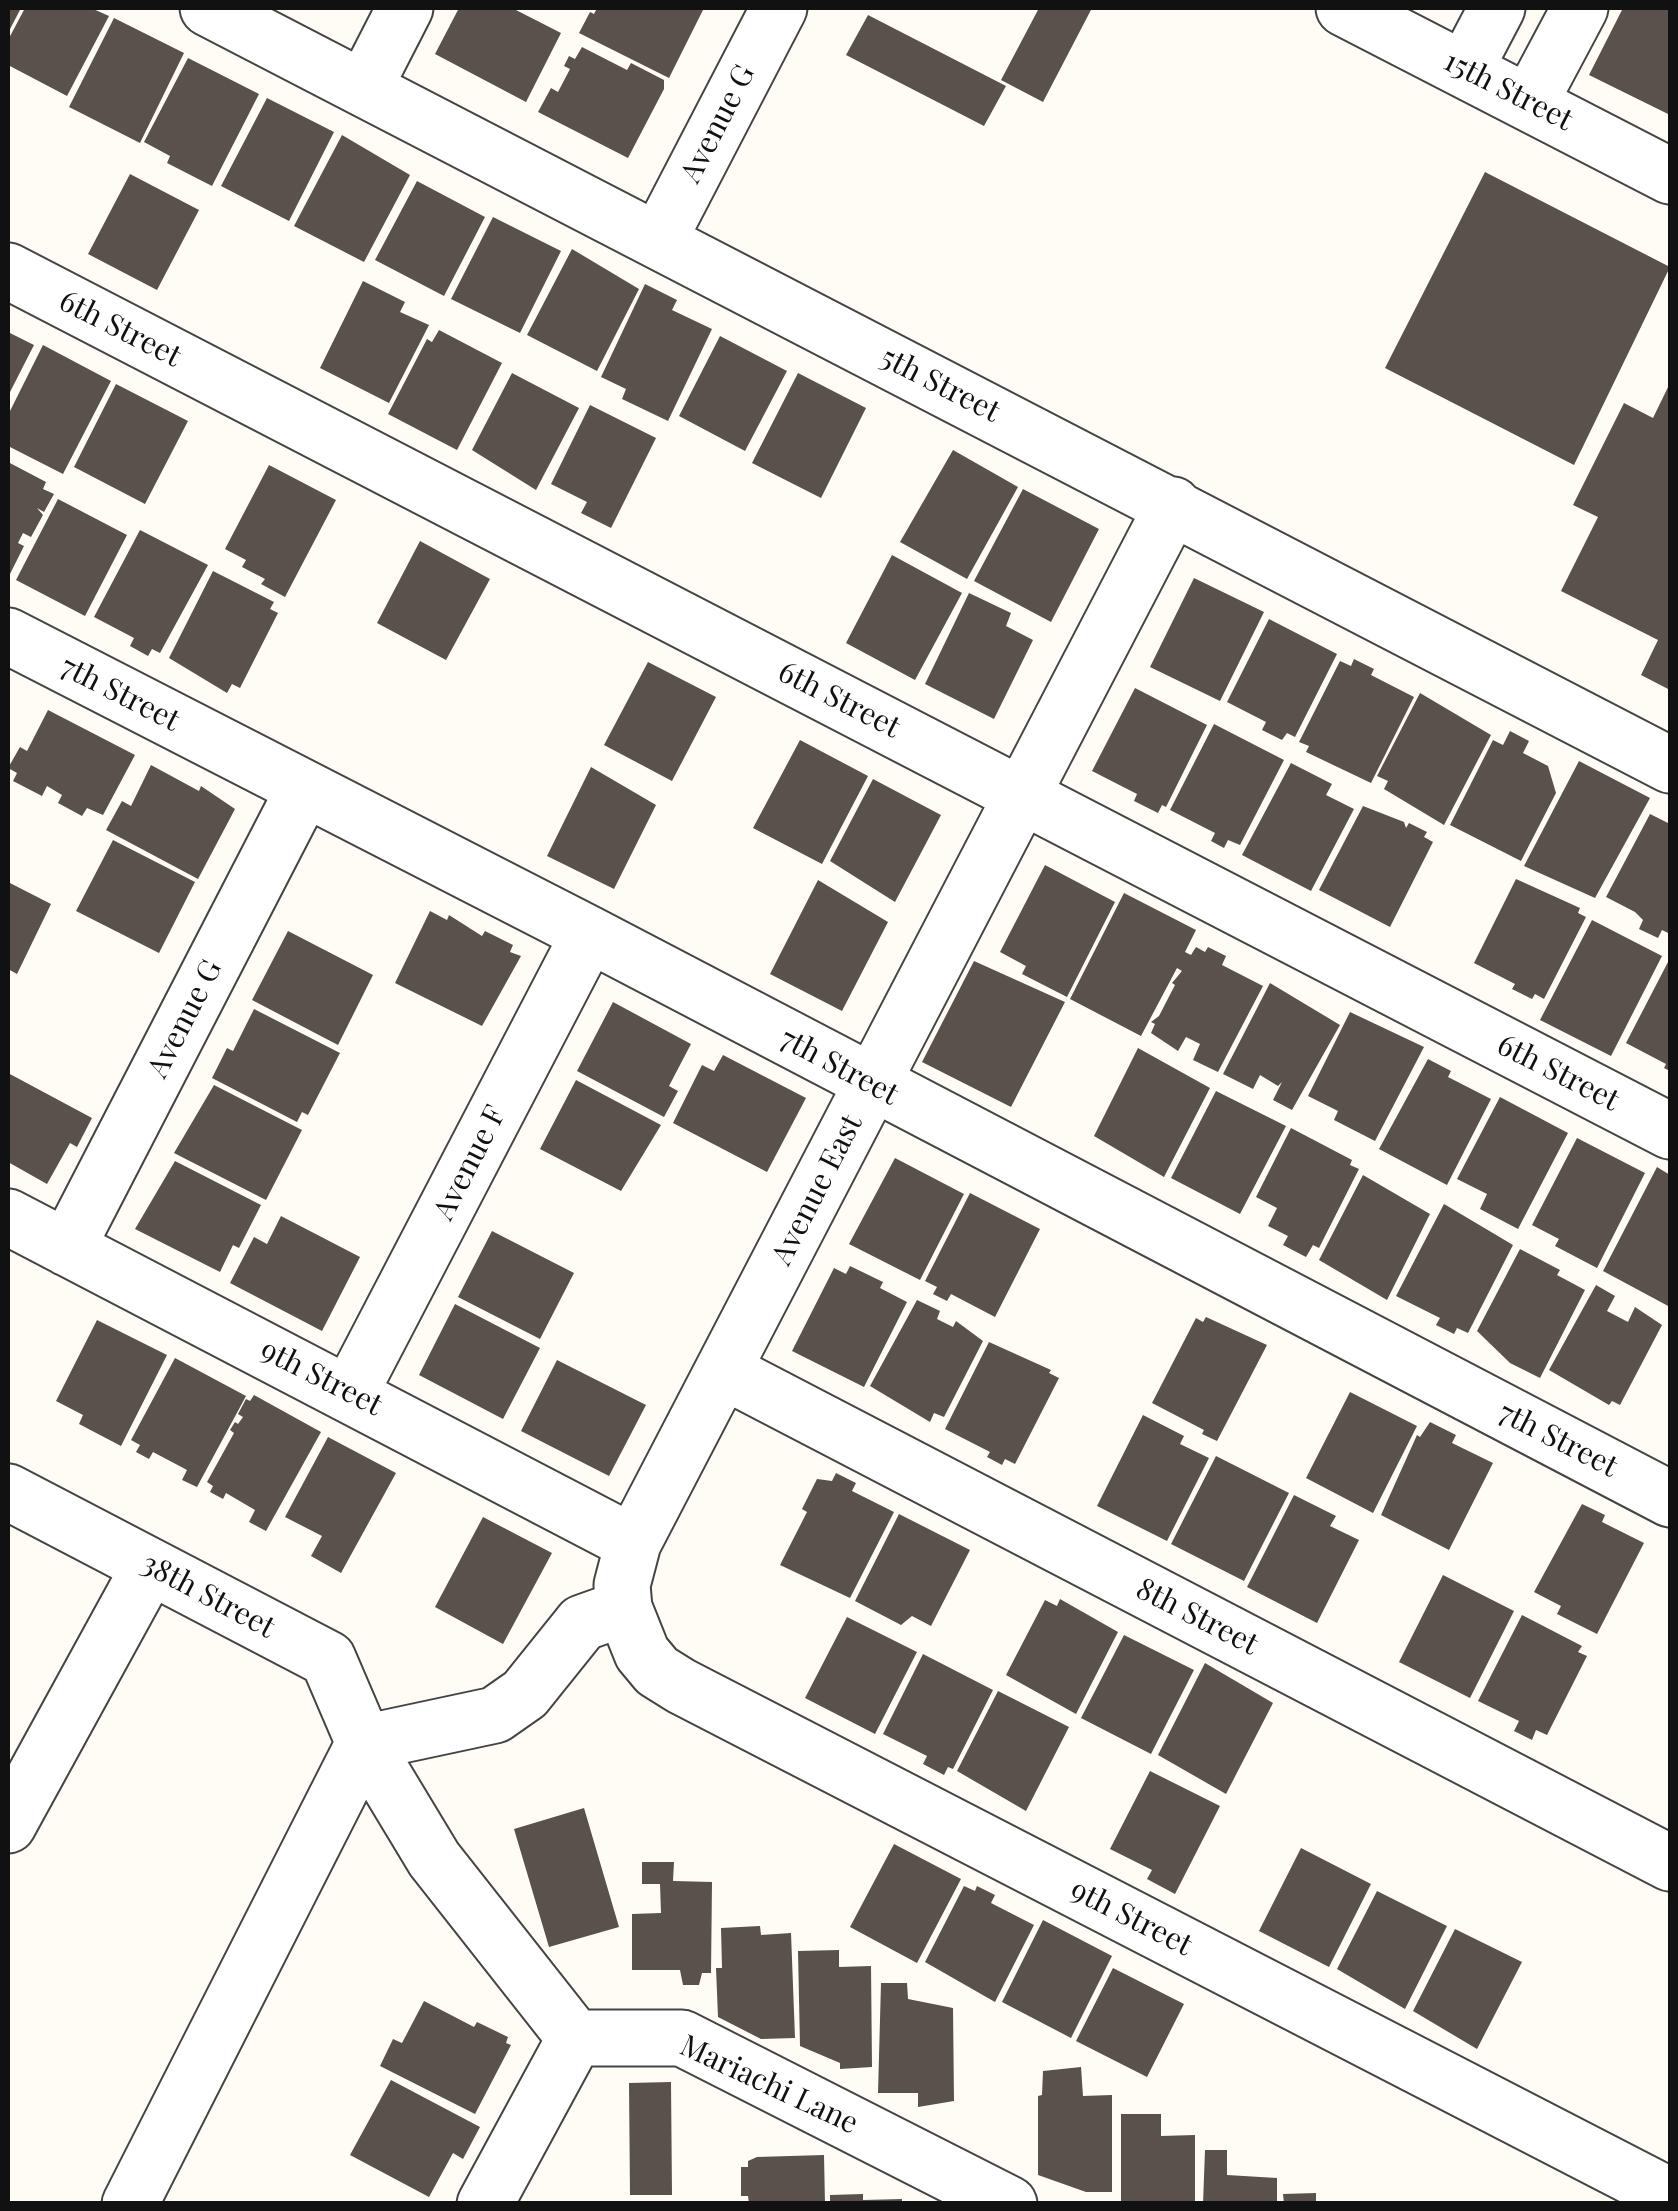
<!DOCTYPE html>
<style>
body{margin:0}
#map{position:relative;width:1678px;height:2211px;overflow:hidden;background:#fffcf5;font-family:"Playfair Display",serif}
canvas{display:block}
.frame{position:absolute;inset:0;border:10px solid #111;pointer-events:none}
</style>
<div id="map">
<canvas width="1678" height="2211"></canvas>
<div class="frame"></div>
</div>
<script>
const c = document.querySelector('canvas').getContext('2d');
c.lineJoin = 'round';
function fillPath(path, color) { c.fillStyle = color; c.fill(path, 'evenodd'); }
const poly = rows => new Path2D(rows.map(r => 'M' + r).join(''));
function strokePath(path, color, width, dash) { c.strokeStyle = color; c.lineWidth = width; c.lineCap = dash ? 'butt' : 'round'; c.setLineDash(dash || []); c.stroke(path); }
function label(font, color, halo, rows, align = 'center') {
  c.font = font + ' "Playfair Display",serif'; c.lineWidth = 10; c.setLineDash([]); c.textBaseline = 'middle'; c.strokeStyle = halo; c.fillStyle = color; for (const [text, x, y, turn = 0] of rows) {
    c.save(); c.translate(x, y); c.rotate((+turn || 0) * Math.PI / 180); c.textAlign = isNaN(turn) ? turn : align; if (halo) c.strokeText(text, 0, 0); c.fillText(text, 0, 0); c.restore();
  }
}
fillPath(poly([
 [8,8,21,8,8,33],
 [25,8,91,8,109,16,67,96,8,65,8,40],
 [459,8,512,8,561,33,526,102,435,54],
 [597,8,698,8,703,10,669,78,579,33,590,12,594,14],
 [1039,8,1092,8,1043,102,1001,80],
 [1623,8,1670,8,1668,114,1589,75],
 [868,15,1006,86,984,126,846,55],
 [114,18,184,53,140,143,69,107],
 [582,47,627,70,631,63,664,80,664,89,628,158,538,112,551,88,558,92,570,69,564,66,569,56,575,59],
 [188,58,259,94,212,186,167,163,170,156,144,142],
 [267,98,334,132,289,221,221,186],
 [342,135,410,175,364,262,294,226],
 [1485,172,1670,267,1574,465,1385,368],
 [130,174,199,210,157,290,88,254],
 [417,181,485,217,444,296,375,260],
 [493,217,561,251,520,333,451,299],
 [572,249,639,289,597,371,527,335],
 [363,281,405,302,400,312,429,325,389,403,320,368],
 [645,284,677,300,672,310,712,329,668,421,622,399,626,389,601,377],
 [439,330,502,363,457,450,388,414,427,339,432,342],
 [8,332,34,345,8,396],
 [720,336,787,371,745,451,679,416],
 [43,345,111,381,63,474,8,446,8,415],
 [512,373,579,408,536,490,472,450],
 [798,373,866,408,821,498,752,463],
 [1670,383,1670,690,1641,675,1658,640,1561,591,1598,517,1573,505,1624,403,1653,418],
 [116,384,188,421,145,504,74,467],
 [590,405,656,438,611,528,581,513,587,502,551,484],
 [953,450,1018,487,967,579,900,542],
 [8,462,46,482,43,489,54,494,44,512,37,508,43,515,31,537,23,533,18,543,24,546,8,578],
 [269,465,336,500,285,597,261,584,265,579,242,567,246,560,225,549],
 [1023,489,1099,529,1051,622,974,581],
 [58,499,127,535,85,616,16,580],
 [140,530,208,565,160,653,152,649,148,656,130,646,134,638,94,617],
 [420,541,490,579,446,660,377,623],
 [892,555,962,593,915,680,846,643],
 [213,571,274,602,270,609,278,613,240,688,232,684,227,693,169,658],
 [1194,578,1264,612,1220,701,1150,667],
 [969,593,1011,613,1006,626,1033,640,994,719,925,684],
 [1269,619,1337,654,1295,737,1287,733,1282,740,1262,730,1266,722,1227,702],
 [1354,659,1374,669,1371,675,1414,697,1371,783,1306,752,1309,746,1299,742,1340,661,1351,666],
 [648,662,716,697,672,781,604,745],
 [1135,688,1207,725,1166,807,1162,805,1158,813,1134,801,1137,794,1092,771],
 [1420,693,1491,735,1444,825,1384,789,1388,781,1377,776],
 [48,710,135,755,103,815,87,808,82,816,58,803,62,795,47,786,42,796,13,781,17,773,8,768,20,747,27,751],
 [1214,724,1284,760,1240,845,1228,840,1224,848,1211,841,1215,833,1170,810],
 [1510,731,1529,741,1523,753,1548,766,1556,793,1521,861,1450,825,1493,740,1503,745],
 [800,740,868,776,822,864,753,828],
 [1579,761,1650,798,1595,898,1524,866],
 [1291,763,1332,784,1326,795,1354,809,1311,891,1242,855],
 [151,765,199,791,201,786,235,809,198,879,106,830,122,801,131,806],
 [591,767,656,805,614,889,547,856],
 [873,779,941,815,895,902,830,861],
 [1363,806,1404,822,1406,828,1409,823,1427,832,1424,837,1433,842,1390,927,1319,890],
 [1650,814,1670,824,1670,934,1662,930,1658,938,1639,929,1643,920,1635,912,1606,897],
 [113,840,195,882,159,953,76,911],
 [1045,865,1115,902,1067,997,1022,974,1026,966,1000,952],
 [1516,879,1580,908,1578,913,1586,917,1544,999,1535,994,1532,999,1512,989,1515,984,1474,963],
 [818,880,888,922,842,1011,770,974],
 [8,882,51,904,17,974,8,969],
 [1124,893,1196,930,1185,952,1191,955,1196,947,1205,952,1208,947,1226,956,1222,965,1263,986,1218,1072,1193,1060,1200,1044,1186,1037,1178,1051,1151,1033,1155,1024,1151,1022,1159,1016,1175,985,1172,983,1182,971,1177,968,1141,1036,1070,999],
 [430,911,447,920,449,915,482,936,485,931,513,945,510,952,521,956,482,1026,395,983],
 [1592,920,1662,956,1611,1056,1540,1020],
 [288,931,373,975,338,1045,252,1000],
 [974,961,1065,1002,1011,1107,922,1062],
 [1668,962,1670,963,1670,1071,1664,1068,1666,1064,1626,1043],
 [1270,983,1340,1025,1292,1110,1273,1100,1282,1082,1278,1086,1260,1075,1253,1089,1223,1074],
 [613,1002,691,1044,669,1086,678,1091,664,1117,577,1071],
 [254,1009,340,1053,308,1115,302,1112,297,1122,212,1078,227,1048,233,1051],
 [1350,1012,1424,1047,1375,1141,1334,1120,1338,1111,1308,1096],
 [1138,1048,1210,1088,1164,1177,1094,1136],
 [723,1055,806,1098,767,1172,673,1123,702,1065,714,1071],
 [1428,1059,1451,1071,1448,1077,1491,1099,1447,1185,1379,1149],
 [8,1073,92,1118,77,1147,70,1143,47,1184,8,1162],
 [576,1080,661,1125,621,1191,540,1149],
 [214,1085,302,1130,266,1200,174,1153],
 [1216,1091,1286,1126,1240,1214,1171,1178],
 [1500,1097,1568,1133,1518,1229,1480,1209,1487,1194,1457,1179],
 [1291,1128,1352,1160,1350,1165,1359,1169,1319,1248,1313,1245,1306,1257,1283,1245,1288,1236,1268,1226,1277,1208,1256,1197],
 [1577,1138,1645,1173,1597,1268,1555,1246,1559,1239,1532,1225],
 [895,1158,964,1194,920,1280,849,1244],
 [175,1161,261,1205,239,1248,233,1245,220,1272,135,1229],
 [1657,1167,1670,1175,1670,1307,1603,1271],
 [1363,1175,1430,1214,1387,1300,1319,1260],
 [970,1193,1040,1229,995,1317,951,1294,947,1301,933,1294,937,1287,925,1281],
 [1444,1204,1513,1245,1468,1333,1457,1328,1454,1334,1436,1325,1440,1318,1396,1296],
 [281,1216,360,1257,322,1331,230,1283,254,1237,267,1244],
 [492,1231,574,1273,540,1339,458,1297],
 [1520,1249,1560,1270,1557,1275,1585,1290,1540,1378,1510,1363,1477,1331],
 [850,1266,883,1282,880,1288,907,1302,864,1387,792,1351,834,1268,846,1274],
 [1596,1285,1615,1296,1607,1311,1628,1322,1635,1307,1662,1325,1620,1405,1612,1401,1609,1405,1549,1370],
 [917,1300,940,1311,937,1319,953,1327,956,1321,983,1341,944,1417,934,1413,930,1422,870,1386],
 [455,1304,540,1348,503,1419,419,1375],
 [1206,1317,1267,1345,1217,1441,1202,1434,1204,1430,1152,1403,1196,1318,1203,1322],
 [97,1320,167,1355,121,1446,79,1424,83,1415,56,1401],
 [989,1342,1051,1370,1049,1373,1059,1378,1015,1464,1005,1459,1002,1465,987,1457,990,1452,945,1429],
 [175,1358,246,1396,197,1487,182,1480,187,1470,153,1452,149,1459,136,1452,140,1445,131,1440],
 [557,1360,646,1405,609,1476,521,1431],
 [1350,1392,1417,1426,1373,1513,1306,1478],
 [254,1395,321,1432,266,1531,249,1522,255,1510,226,1493,223,1499,210,1492,213,1486,207,1482,234,1433,230,1430,235,1422,238,1424,243,1417,238,1414,246,1399,250,1401],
 [1143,1415,1184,1436,1180,1444,1209,1458,1167,1541,1097,1506],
 [1430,1422,1456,1435,1452,1443,1493,1463,1449,1550,1381,1515,1417,1435,1420,1437],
 [328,1437,396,1473,341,1573,311,1556,322,1536,285,1517],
 [1216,1456,1289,1493,1244,1581,1171,1544],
 [836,1473,856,1483,852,1491,894,1512,850,1598,780,1565,807,1512,802,1509,817,1479,832,1481],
 [1294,1495,1336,1516,1330,1526,1359,1540,1317,1623,1247,1587],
 [1582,1504,1605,1515,1602,1522,1644,1543,1597,1634,1557,1614,1561,1606,1534,1592],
 [899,1514,970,1550,931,1626,912,1616,901,1625,855,1601],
 [483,1517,552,1553,503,1644,435,1607],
 [1443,1575,1514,1611,1470,1698,1399,1662],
 [1060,1599,1118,1632,1076,1714,1006,1675,1045,1600,1057,1606],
 [1522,1615,1582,1646,1578,1652,1587,1656,1547,1735,1536,1730,1532,1740,1514,1731,1519,1721,1478,1701],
 [847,1617,917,1652,875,1734,805,1698],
 [1124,1635,1194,1670,1151,1754,1081,1718],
 [923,1654,993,1690,953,1769,948,1767,944,1775,923,1764,927,1756,883,1734],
 [1205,1663,1273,1703,1226,1794,1158,1755],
 [998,1691,1069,1727,1026,1811,957,1771],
 [1150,1771,1220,1806,1175,1894,1147,1879,1152,1870,1110,1849],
 [584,1808,619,1927,549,1947,514,1829],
 [894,1844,961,1879,917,1963,850,1927],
 [1301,1848,1371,1884,1329,1967,1259,1931],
 [642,1862,674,1862,673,1881,712,1882,711,1973,702,1973,699,1985,683,1985,680,1970,632,1970,632,1914,661,1913,660,1884,642,1884],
 [964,1886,975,1891,977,1886,995,1895,991,1903,1034,1925,995,2002,925,1962],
 [1377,1891,1447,1926,1405,2009,1337,1969],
 [1043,1920,1112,1956,1071,2038,1002,2002],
 [760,1926,761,1935,791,1933,795,2038,761,2039,718,2017,716,1968,722,1968,721,1928],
 [1455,1929,1522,1962,1477,2049,1413,2011],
 [839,1950,839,1967,871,1966,872,2067,840,2069,840,2063,800,2046,798,1951],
 [1113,1968,1184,2004,1147,2077,1076,2041],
 [881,1983,907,1983,908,1999,953,2008,954,2101,918,2107,918,2093,878,2093],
 [424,2001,474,2027,477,2022,508,2037,506,2043,511,2045,475,2114,380,2066,393,2039,402,2043],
 [1081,2067,1083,2096,1112,2095,1112,2192,1086,2192,1038,2175,1038,2096,1042,2095,1043,2071],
 [391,2080,480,2127,463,2159,453,2153,429,2197,350,2155],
 [671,2082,672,2195,630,2195,629,2083],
 [1121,2114,1161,2114,1161,2136,1195,2135,1195,2204,1121,2204],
 [1205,2150,1227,2150,1227,2175,1277,2178,1277,2204,1203,2204],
 [824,2155,825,2204,749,2204,748,2196,741,2196,741,2167,748,2167,748,2161,757,2157],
 [1316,2193,1316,2204,1284,2204,1283,2194],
 [863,2194,863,2200,902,2199,902,2204,830,2204,830,2195]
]), '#5a504c');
const minor = poly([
 [208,8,1670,765],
 [1344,8,1670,176],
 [1465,69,1497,8],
 [364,88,405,8],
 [1530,102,1580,8],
 [658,241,779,8],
 [8,271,1670,1131],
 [8,636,589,934,1670,1499],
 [8,1217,633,1543],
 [67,1248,304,789],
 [724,1371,1670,1863],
 [350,1393,589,934],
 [8,1492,328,1659,364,1743,434,1859,575,2038,682,2038,1009,2204],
 [624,1608,642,1653,657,1671,681,1686,1670,2196],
 [364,1743,495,1715,525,1694,582,1623,624,1608,622,1585,633,1543,1173,505],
 [8,1825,150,1566],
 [130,2204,364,1743],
 [485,2204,575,2038]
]);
strokePath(minor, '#444', 59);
strokePath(minor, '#fff', 55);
label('30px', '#111', '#fff', [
 ["15th Street",1508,91,27],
 ["Avenue G",718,124,-63],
 ["6th Street",120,329,27],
 ["5th Street",940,385,27],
 ["7th Street",120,694,27],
 ["6th Street",839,700,27],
 ["Avenue G",185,1019,-63],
 ["7th Street",839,1067,28],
 ["6th Street",1558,1073,27],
 ["Avenue F",470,1163,-63],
 ["Avenue East",817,1190,-63],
 ["9th Street",321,1378,27],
 ["7th Street",1558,1440,27],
 ["38th Street",208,1596,28],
 ["8th Street",1197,1617,27],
 ["9th Street",1131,1918,27],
 ["Mariachi Lane",769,2085,25]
]);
</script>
